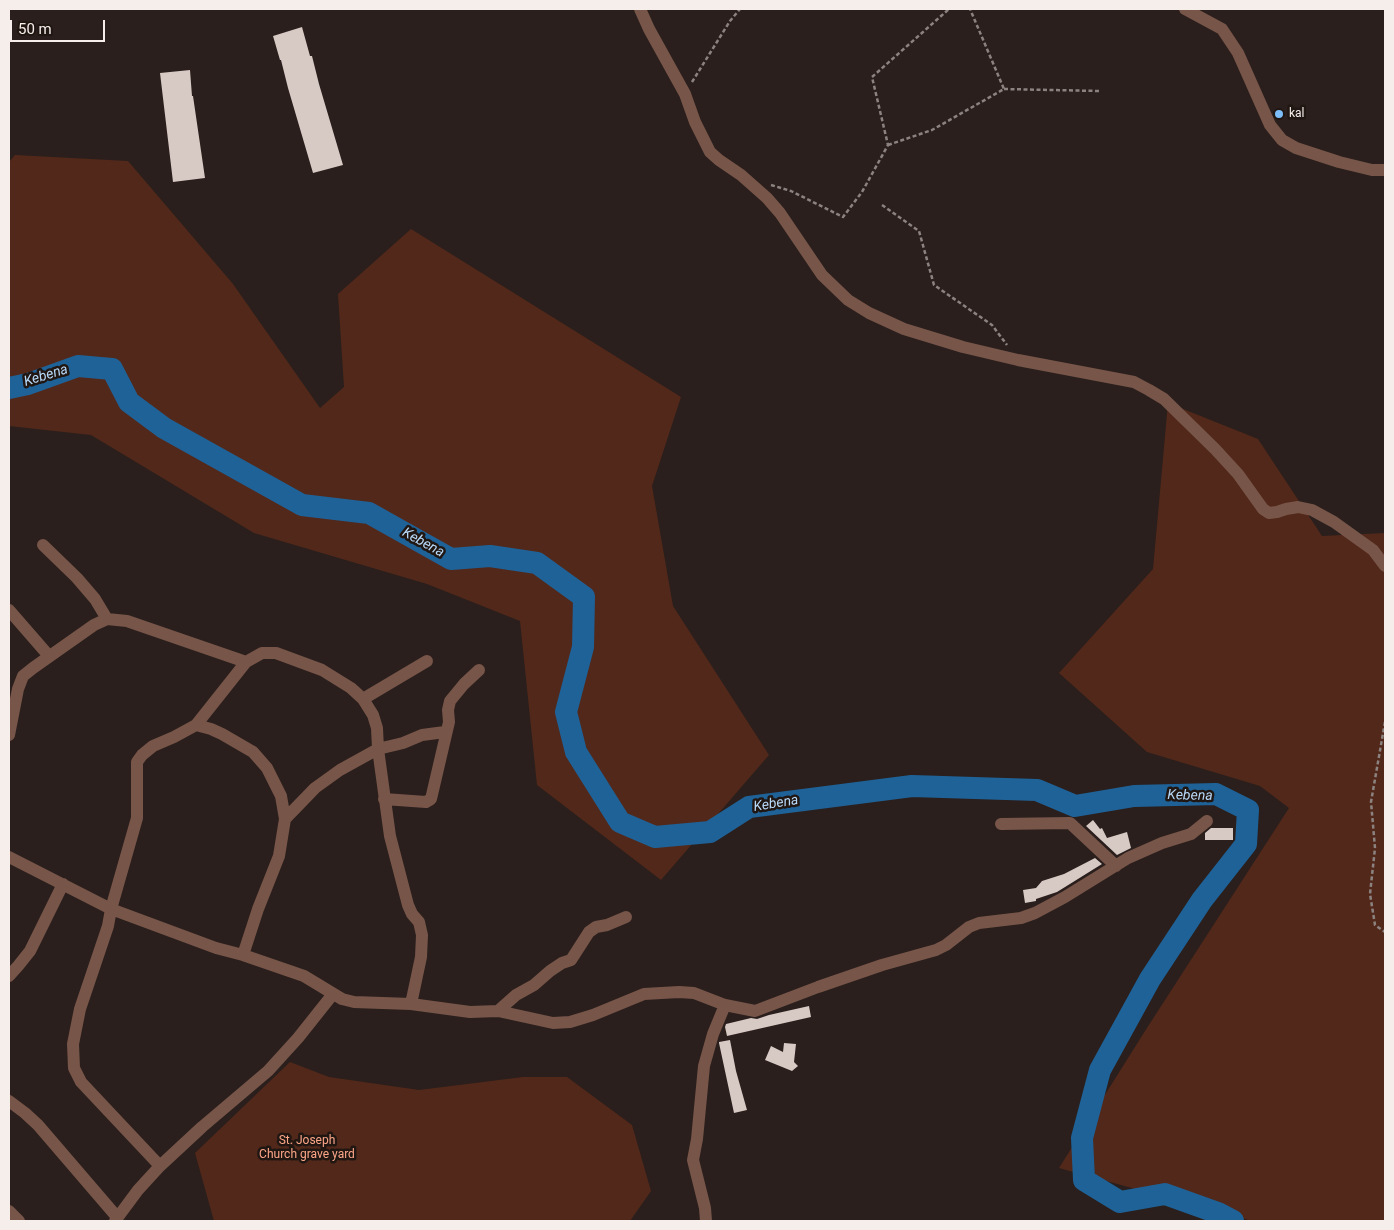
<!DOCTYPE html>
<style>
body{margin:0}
#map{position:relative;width:1394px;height:1230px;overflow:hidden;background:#2a1f1c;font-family:Roboto,sans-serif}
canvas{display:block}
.frame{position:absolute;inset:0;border:10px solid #f5eeeb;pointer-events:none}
.scale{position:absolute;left:10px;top:20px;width:95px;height:22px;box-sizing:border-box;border:2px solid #f5eeeb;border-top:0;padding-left:6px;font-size:15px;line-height:18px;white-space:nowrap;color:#f5eeeb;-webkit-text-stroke:4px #201612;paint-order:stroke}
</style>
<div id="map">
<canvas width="1394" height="1230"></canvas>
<div class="frame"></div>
<div class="scale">50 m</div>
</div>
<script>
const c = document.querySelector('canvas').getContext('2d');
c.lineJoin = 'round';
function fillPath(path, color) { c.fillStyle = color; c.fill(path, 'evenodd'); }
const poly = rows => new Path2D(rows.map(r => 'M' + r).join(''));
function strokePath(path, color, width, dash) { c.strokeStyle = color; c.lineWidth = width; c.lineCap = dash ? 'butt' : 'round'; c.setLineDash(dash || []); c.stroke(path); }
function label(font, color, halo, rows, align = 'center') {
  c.font = font + ' Roboto,sans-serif'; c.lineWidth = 5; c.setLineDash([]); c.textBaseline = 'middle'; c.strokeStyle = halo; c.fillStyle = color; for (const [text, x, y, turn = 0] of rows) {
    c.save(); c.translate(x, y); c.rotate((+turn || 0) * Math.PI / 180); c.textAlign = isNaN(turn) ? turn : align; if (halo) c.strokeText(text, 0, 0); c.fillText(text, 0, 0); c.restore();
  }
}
fillPath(poly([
 [15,155,128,161,233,284,320,408,344,387,338,294,411,229,681,397,652,486,673,606,769,755,661,880,537,785,520,621,427,584,254,533,91,435,9,426,9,162],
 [1168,403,1258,439,1322,536,1385,533,1385,1221,1252,1221,1059,1168,1145,1031,1289,808,1260,786,1147,752,1059,673,1153,569],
 [290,1062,329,1077,419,1090,523,1077,567,1077,632,1125,651,1191,630,1221,214,1221,195,1153]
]), '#52281a');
strokePath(poly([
 [9,388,28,384,78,366,112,369,129,402,164,428,302,505,369,513,451,559,490,556,537,563,584,597,583,647,566,712,576,752,620,822,655,837,710,832,749,807,912,786,1037,790,1075,806,1134,796,1216,794,1248,810,1246,844,1202,900,1150,979,1100,1070,1082,1138,1084,1180,1120,1202,1165,1194,1218,1213,1233,1221]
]), '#1f6298', 22);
fillPath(poly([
 [302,27,310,56,312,56,319,84,343,165,313,173,288,88,281,60,280,60,273,36],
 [190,70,192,96,193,96,205,178,173,182,160,73],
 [1093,820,1100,829,1102,828,1107,838,1127,832,1131,848,1117,855,1086,826],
 [1211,828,1233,828,1233,840,1205,840,1205,833],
 [1095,858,1102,864,1057,892,1036,899,1036,901,1025,903,1023,890,1036,888,1042,881,1064,874],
 [809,1006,811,1017,727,1036,725,1027,726,1024,751,1018,757,1019,769,1015],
 [730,1040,736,1071,747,1110,734,1113,719,1043,719,1042],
 [784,1043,796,1044,794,1062,798,1066,792,1071,765,1060,771,1046,783,1052]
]), '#d7c9c4');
strokePath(poly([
 [692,82,730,21,740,9],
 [1004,89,1099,91],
 [888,145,932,130,1004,89,970,9],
 [771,185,791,191,843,217,862,192,888,145,872,77,949,9],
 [882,205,919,231,934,285,992,325,1007,345],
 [1385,722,1371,802,1375,848,1370,894,1375,925,1385,932]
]), '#8c8380', 2.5, [4, 2.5]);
strokePath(poly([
 [640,9,649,29,685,94,695,122,710,152,719,160,741,175,767,198,780,213,822,275,848,300,869,313,904,329,963,347,1018,360,1134,382,1149,390,1164,399,1215,449,1238,474,1263,509,1269,513,1277,512,1286,509,1298,507,1312,510,1334,522,1373,550,1385,566],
 [1185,9,1222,29,1238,53,1270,125,1282,140,1296,148,1339,162,1372,170,1385,170],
 [43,545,77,578,95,599,107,619],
 [9,610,49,656],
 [363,699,427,661],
 [196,725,211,729,222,734,253,752,267,768,281,796,285,819,279,856,258,909,243,955],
 [9,735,18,689,23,676,33,668,94,625,107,619,127,621,246,662],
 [384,799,426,802,431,799,449,722,448,710,450,701,464,684,479,670],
 [285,819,315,788,340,770,378,749,403,743,422,735,445,732],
 [1001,824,1070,823,1116,866],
 [9,857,111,909,216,948,243,955,304,976,342,999,354,1002,411,1004,470,1012,498,1011,553,1023,570,1022,593,1015,644,994,679,992,694,993,725,1005,755,1011,818,987,882,965,936,950,946,945,969,927,979,923,1021,918,1035,913,1065,897,1128,858,1162,843,1191,834,1207,821],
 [9,976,18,966,30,951,63,884],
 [498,1011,516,995,534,985,550,971,562,963,571,960,589,932,596,927,607,925,626,917],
 [9,1101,25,1113,38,1125,117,1217],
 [160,1166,81,1082,74,1068,73,1044,80,1009,108,926,111,909,137,818,137,762,142,755,153,746,174,737,196,725,246,662,262,653,276,653,322,670,351,688,363,699,373,715,377,728,378,749,390,836,408,905,412,914,419,922,422,935,421,957,411,1004],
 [9,1211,19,1221],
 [115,1221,138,1190,160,1166,202,1127,268,1071,298,1038,333,994],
 [706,1221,705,1208,693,1160,697,1139,704,1066,713,1034,725,1005]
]), '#775549', 12);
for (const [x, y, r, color] of [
 [1279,114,5,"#7dbef9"]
]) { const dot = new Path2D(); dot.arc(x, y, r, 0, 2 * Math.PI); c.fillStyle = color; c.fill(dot); strokePath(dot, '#201612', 2); }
label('12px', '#f5eeeb', '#201612', [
 ["kal",1289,114]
], 'left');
label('12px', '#fca688', '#201612', [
 ["St. Joseph",307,1141],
 ["Church grave yard",307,1155]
]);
label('italic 14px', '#b8d9f8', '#201612', [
 ["Kebena",46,376,-17],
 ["Kebena",423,543,29],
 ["Kebena",1190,796,1],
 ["Kebena",776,804,-9]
]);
</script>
